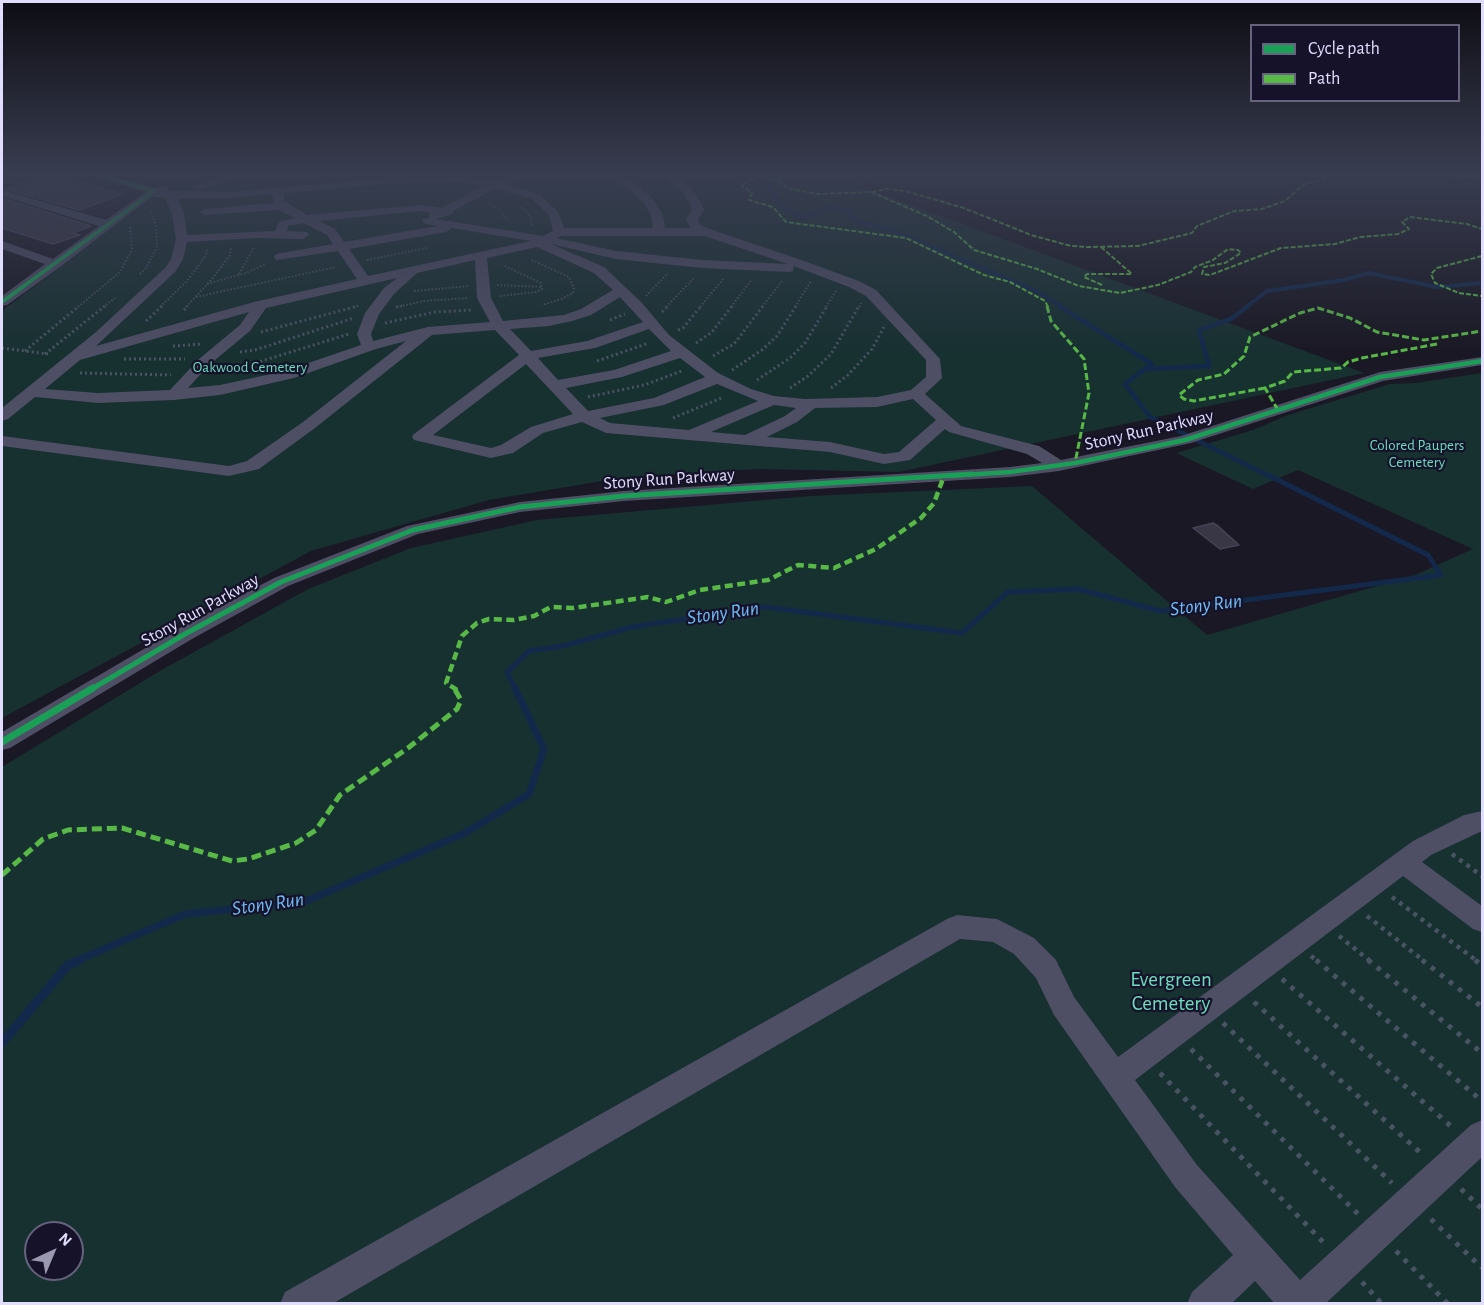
<!DOCTYPE html>
<style>
body{margin:0}
#map{position:relative;width:1484px;height:1305px;overflow:hidden;background:#1a1824;font-family:"Alegreya Sans",sans-serif}
canvas{display:block}
.frame{position:absolute;inset:0;border:3px solid #e0ddfd;pointer-events:none}
.legend{position:absolute;left:1250px;top:24px;width:210px;height:78px;box-sizing:border-box;background:#16122a;border:2px solid #67637e;margin:0;padding:8px 10px;list-style:none;font-size:18px;color:#e0ddfd}
.legend li{display:flex;align-items:center;gap:12px;height:30px}
.legend b{width:30px;border:2px solid #67637e}
.north{position:absolute;left:24px;top:1221px;width:60px;height:60px;box-sizing:border-box;background:#16122a;border:2px solid #67637e;border-radius:50%;rotate:44deg;font-size:16px;font-weight:700;line-height:24px;text-align:center;color:#e0ddfd}
.north::after{content:'';display:block;margin:auto;width:21px;height:27px;background:#9b98b1;clip-path:polygon(50% 0,100% 100%,50% 72%,0 100%)}
</style>
<div id="map">
<canvas width="1484" height="1305"></canvas>
<div class="frame"></div>
<ul class="legend">
<li><b style="height:8px;background:#1a9f57"></b>Cycle path</li>
<li><b style="height:8px;background:#58b947"></b>Path</li>
</ul>
<div class="north">N</div>
</div>
<script>
const c = document.querySelector('canvas').getContext('2d');
c.lineJoin = 'round';
function fillPath(path, color) { c.fillStyle = color; c.fill(path, 'evenodd'); }
const poly = rows => new Path2D(rows.map(r => 'M' + r).join(''));
function strokePath(path, color, width, dash) { c.strokeStyle = color; c.lineWidth = width; c.lineCap = dash ? 'butt' : 'round'; c.setLineDash(dash || []); c.stroke(path); }
function label(font, color, halo, rows, align = 'center') {
  c.font = font + ' "Alegreya Sans",sans-serif'; c.lineWidth = 4.5; c.setLineDash([]); c.textBaseline = 'middle'; c.strokeStyle = halo; c.fillStyle = color; for (const [text, x, y, turn = 0] of rows) {
    c.save(); c.translate(x, y); c.rotate((+turn || 0) * Math.PI / 180); c.textAlign = isNaN(turn) ? turn : align; if (halo) c.strokeText(text, 0, 0); c.fillText(text, 0, 0); c.restore();
  }
}
fillPath(poly([
 [124,174,871,174,860,186,1364,373,899,472,760,469,626,477,489,500,311,551,2,718,2,311,154,196,170,187],
 [1482,373,1482,1303,2,1304,2,767,158,672,308,589,411,548,537,520,810,496,1032,486,1207,635,1415,575,1473,549,1298,470,1253,489,1176,453,1253,430,1288,415,1390,384,1415,383],
 [36,1233,72,1233,72,1269,36,1269]
]), '#173030');
strokePath(poly([
 [780,174,777,175,780,179,766,185,786,209,801,218,831,207,851,211,852,218,862,223,892,230,1036,291,1062,307],
 [1246,307,1267,291,1344,280,1368,273,1437,287,1482,283]
]), '#13294b', 4);
strokePath(poly([
 [1059,306,1152,364,1146,369],
 [1248,306,1231,319,1199,330,1209,366,1145,369,1125,384,1150,417,1269,476]
]), '#13294b', 4.5);
strokePath(poly([
 [516,690,507,672,529,651,563,646,632,627,765,607,962,633,1008,592,1078,589,1160,611,1441,575,1428,555,1266,474]
]), '#13294b', 5);
strokePath(poly([
 [76,961,185,914,304,902,465,833,529,794,544,749,515,688]
]), '#13294b', 7);
strokePath(poly([
 [2,1043,68,965,80,960]
]), '#13294b', 9);
const building = poly([
 [52,174,123,194,79,210,5,189,52,174],
 [2,198,91,226,73,233,80,235,53,244,2,228,2,198],
 [1213,523,1218,526,1239,545,1220,549,1193,528,1213,523]
]);
fillPath(building, '#393645');
strokePath(building, '#474356', 1.5);
strokePath(poly([
 [171,176,191,177],
 [253,178,263,174],
 [488,204,498,208,509,222],
 [521,207,531,217,532,226],
 [367,260,427,248],
 [532,260,569,277,574,289,573,293,562,299,542,305],
 [140,274,146,268,157,247,156,225,150,210],
 [239,274,254,247],
 [207,284,246,273,266,264],
 [497,285,542,287],
 [414,291,469,286],
 [500,296,536,292,542,289,541,283,503,265],
 [646,296,668,273],
 [196,297,336,267],
 [78,307,120,272,132,250,130,226],
 [103,307,115,298],
 [160,307,187,281,206,255,207,250],
 [186,307,212,279,230,255,231,248],
 [353,307,358,306],
 [396,307,424,301,469,298],
 [666,307,694,278],
 [700,307,724,278],
 [731,307,752,279],
 [762,307,782,281],
 [795,307,811,281],
 [826,307,836,291],
 [859,307,861,303]
]), '#485461', 2, [1.5, 2]);
strokePath(poly([
 [396,307,402,306],
 [184,310,188,306],
 [662,312,668,306],
 [610,320,625,314],
 [146,321,162,306],
 [385,323,435,312,472,310],
 [678,330,683,328,701,306],
 [261,332,358,306],
 [696,343,712,332,732,306],
 [173,346,201,344],
 [2,348,48,354],
 [25,351,79,306],
 [240,352,255,350,354,318],
 [45,354,105,306],
 [713,356,734,344,763,306],
 [124,359,185,359],
 [597,361,649,343],
 [221,369,252,364,349,334],
 [732,370,762,350,777,336,796,306],
 [80,373,171,375],
 [757,380,790,358,805,343,827,306],
 [790,388,808,376,831,354,859,306],
 [831,388,848,375,872,349,884,327],
 [588,397,644,385,682,371],
 [673,418,724,397]
]), '#485461', 3, [2, 3]);
strokePath(poly([
 [1452,854,1482,876],
 [1392,897,1477,961],
 [1367,916,1424,961],
 [1339,936,1370,961],
 [1311,956,1317,961]
]), '#485461', 4.5, [4, 5]);
strokePath(poly([
 [1316,960,1482,1101],
 [1368,960,1482,1053],
 [1422,960,1482,1007],
 [1475,960,1482,965],
 [1282,979,1453,1128],
 [1254,1002,1424,1156],
 [1223,1023,1392,1183],
 [1191,1049,1358,1214],
 [1160,1073,1326,1245],
 [1461,1189,1482,1209],
 [1431,1219,1482,1268],
 [1396,1251,1448,1304],
 [1362,1282,1382,1304]
]), '#485461', 5, [4.5, 7]);
fillPath(poly([
 [91,174,106,174,154,188,164,186,168,187,168,191,198,191,193,188,194,186,231,174,245,174,244,176,198,191,229,192,385,178,460,176,494,181,517,174,531,174,530,176,508,184,540,195,558,212,564,228,653,228,651,215,644,203,629,189,603,174,615,174,637,185,653,199,663,215,665,228,690,228,686,219,692,210,690,204,683,192,663,174,674,174,691,188,702,204,704,210,698,219,699,224,704,227,807,262,859,281,876,290,940,359,942,378,925,394,961,426,1039,446,1061,460,1181,436,1380,372,1482,357,1482,365,1383,381,1191,443,1059,471,1010,477,624,501,520,512,418,534,288,586,192,639,10,748,2,750,2,732,178,629,274,578,407,526,520,502,624,491,1010,467,1042,463,1027,454,949,432,945,429,910,460,884,464,830,452,606,433,582,422,543,433,513,453,491,458,414,440,412,437,414,434,519,355,495,330,432,335,315,428,259,469,229,476,2,446,2,436,229,466,247,461,303,422,406,341,376,349,294,378,220,395,174,400,98,403,35,397,8,419,2,421,2,408,96,332,166,267,171,259,176,239,172,214,166,200,168,198,152,197,60,267,7,305,2,306,2,296,45,264,2,249,2,241,53,259,99,226,2,196,2,190,106,220,145,192,91,174],
 [460,182,484,186,442,208,421,205,307,215,284,201,284,193,385,184,460,182],
 [496,188,532,199,549,215,553,231,543,236,436,219,452,214,453,211,496,188],
 [272,194,274,203,205,209,199,212,205,215,279,210,295,218,279,222,275,231,187,235,184,214,178,200,179,198,229,198,272,194],
 [421,211,431,213,428,216,430,218,423,219,423,223,437,226,344,242,335,229,319,221,421,211],
 [304,223,327,235,333,244,276,254,274,257,276,260,338,251,357,279,254,302,96,346,175,272,183,259,187,242,256,238,303,239,309,235,307,232,287,231,288,226,304,223],
 [452,228,531,241,368,276,349,249,446,232,452,228],
 [561,236,705,236,788,264,702,260,616,251,556,238,561,236],
 [551,244,616,259,702,268,789,272,793,271,794,266,799,268,849,287,866,296,926,360,926,377,911,390,877,397,805,399,774,396,751,389,718,373,669,335,642,303,604,267,551,244],
 [537,247,594,273,613,290,581,309,564,315,503,321,491,298,487,258,537,247],
 [475,260,477,298,490,322,428,327,373,341,371,334,379,314,394,294,417,273,475,260],
 [397,278,384,288,365,313,357,334,361,345,285,371,220,385,188,388,209,365,250,331,266,308,397,278],
 [620,297,643,322,587,341,531,351,510,329,549,326,572,321,591,315,620,297],
 [249,312,240,325,199,359,170,390,98,393,45,389,80,360,249,312],
 [649,329,671,351,614,370,558,380,538,358,595,348,649,329],
 [680,358,705,377,654,398,588,411,566,388,622,377,680,358],
 [526,364,573,414,531,427,501,445,491,448,433,435,526,364],
 [717,384,758,401,689,430,610,423,600,418,664,405,717,384],
 [913,399,936,420,899,452,884,454,830,442,767,437,797,422,815,408,877,407,913,399],
 [774,405,796,408,785,416,745,435,711,432,774,405],
 [1482,811,1482,831,1431,855,1422,862,1482,906,1482,932,1473,929,1403,876,1135,1080,1197,1165,1300,1280,1471,1125,1482,1120,1482,1157,1325,1304,1275,1304,1255,1281,1231,1304,1187,1304,1192,1292,1233,1255,1175,1187,1054,1015,1036,978,1014,954,993,942,960,939,332,1304,280,1304,285,1292,947,919,957,915,997,919,1034,938,1056,960,1074,997,1118,1057,1413,841,1464,815,1482,811]
]), '#4e4e65');
strokePath(poly([
 [1436,174,1482,178],
 [871,192,927,216,954,232,974,250,1037,269,1079,286,1120,293,1158,285,1191,272,1195,267,1213,260,1228,249,1238,250,1241,253,1225,263,1204,267,1202,274,1210,275,1281,248,1335,244,1360,237,1398,234,1409,229,1402,222,1410,217,1467,224,1482,229],
 [1101,247,1132,274,1087,274,1084,277,1102,285],
 [1482,256,1437,268,1431,274,1435,283,1459,293,1482,296],
 [1048,307,1045,301,1010,282,984,275,906,238,786,222,773,207,749,200,752,193,741,185,757,177,777,180,790,189,818,194,871,192,887,189,905,191,964,208,1031,235,1071,246,1088,247,1138,246,1192,233,1197,226,1234,211,1262,209,1285,201,1303,185,1329,177,1331,174]
]), '#58b947', 2, [5, 2]);
strokePath(poly([
 [1047,306,1051,321,1084,359,1089,393,1075,463],
 [1265,388,1194,401,1184,399,1179,395,1198,380,1224,374,1244,356,1250,337,1300,313,1318,308,1350,318,1377,332,1424,340,1482,331],
 [1278,410,1265,388,1285,381,1293,372,1341,368,1348,362,1362,358,1437,344]
]), '#58b947', 3, [7, 3]);
strokePath(poly([
 [457,690,446,683,462,636,477,623,489,619,514,620,534,616,551,607,573,608,648,597,666,602,700,590,768,580,798,565,834,568,876,549,921,518,934,503,944,476]
]), '#58b947', 4.5, [8, 4.5]);
strokePath(poly([
 [2,875,43,839,68,830,122,828,232,861,248,859,296,843,316,830,340,795,408,748,457,709,461,700,454,688]
]), '#58b947', 5, [10, 5]);
strokePath(poly([
 [2,302,154,191,96,174]
]), '#1a9f57', 4);
strokePath(poly([
 [948,476,1010,472,1075,463,1185,440,1380,377,1482,361]
]), '#1a9f57', 4.5);
strokePath(poly([
 [90,690,185,634,281,582,413,530,520,507,624,496,972,474]
]), '#1a9f57', 5);
strokePath(poly([
 [2,742,93,688]
]), '#1a9f57', 7);
const sky = c.createLinearGradient(0, 0, 0, 356);
sky.addColorStop(0, '#0e0d14');
sky.addColorStop(0.49, '#383d50');
sky.addColorStop(1, '#383d5000');
c.fillStyle = sky;
c.fillRect(0, 0, 1484, 356);
label('15px', '#6bdcbc', '#16122a', [
 ["Oakwood Cemetery",250,367],
 ["Colored Paupers",1417,445],
 ["Cemetery",1417,462]
]);
label('18px', '#e0ddfd', '#16122a', [
 ["Stony Run Parkway",1149,430,-13],
 ["Stony Run Parkway",669,479,-4],
 ["Stony Run Parkway",200,610,-29]
]);
label('italic 20px', '#70bef8', '#16122a', [
 ["Stony Run",1206,605,-7],
 ["Stony Run",723,613,-8],
 ["Stony Run",268,904,-8]
]);
label('21px', '#6bdcbc', '#16122a', [
 ["Evergreen",1171,980],
 ["Cemetery",1171,1004]
]);
</script>
